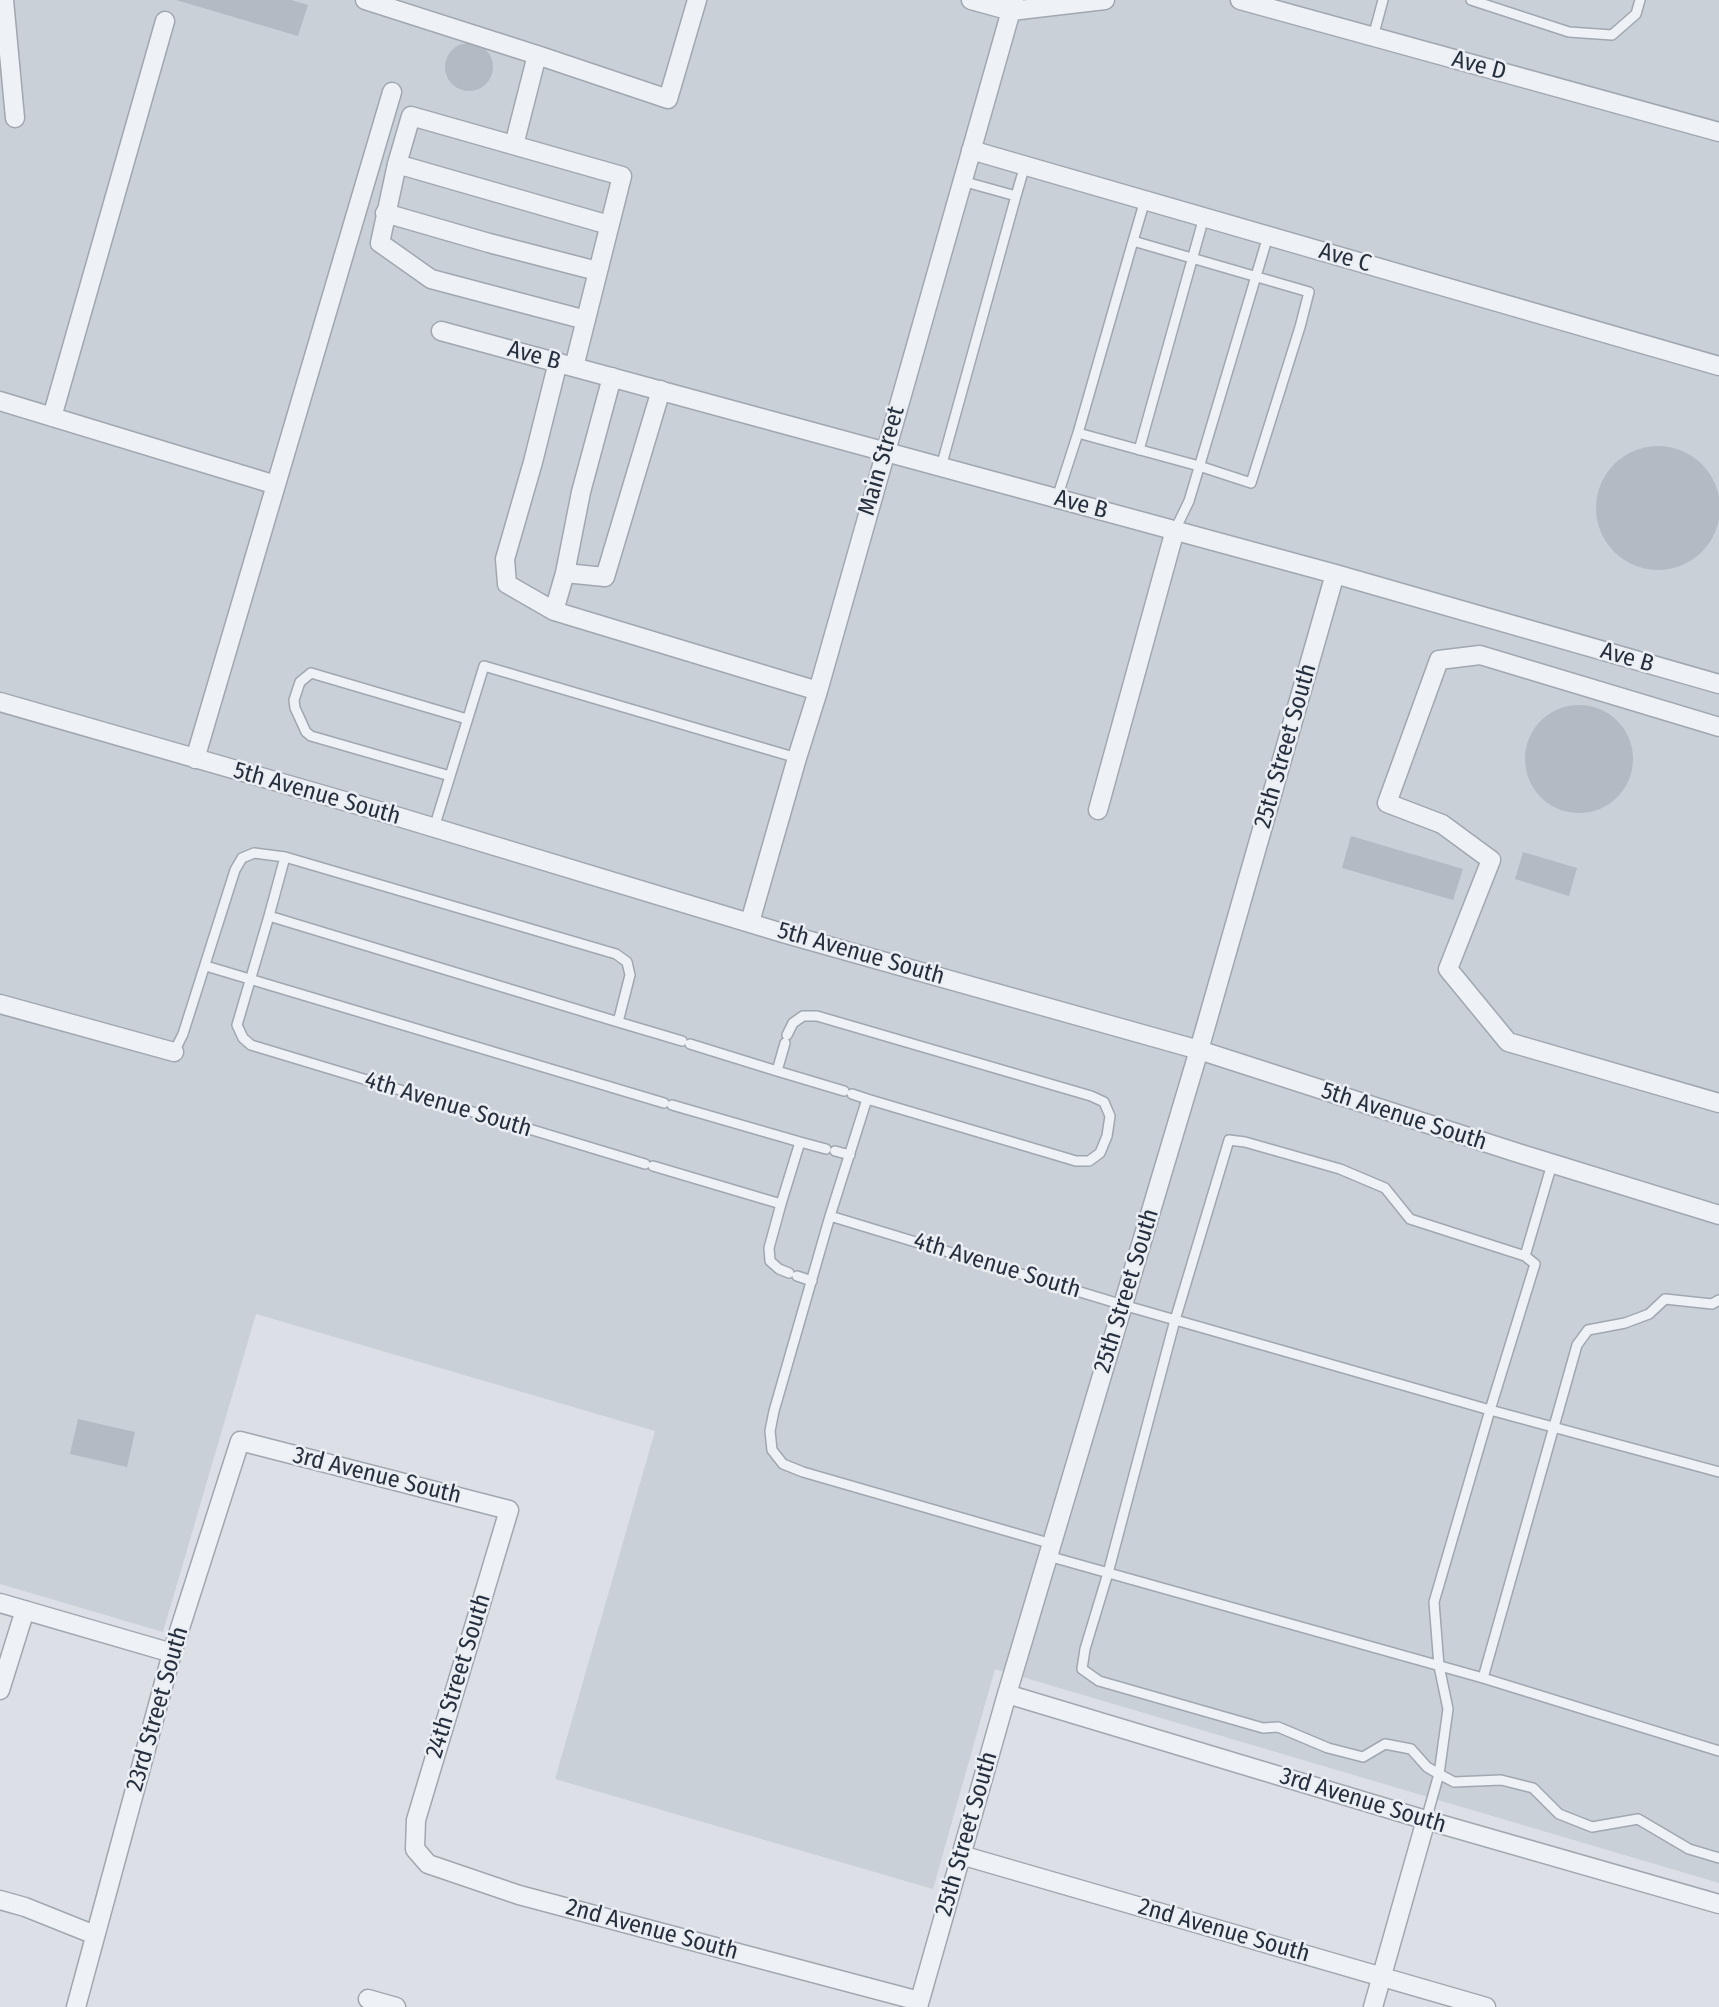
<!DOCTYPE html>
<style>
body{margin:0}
canvas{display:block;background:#dce0e6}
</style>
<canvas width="1719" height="2007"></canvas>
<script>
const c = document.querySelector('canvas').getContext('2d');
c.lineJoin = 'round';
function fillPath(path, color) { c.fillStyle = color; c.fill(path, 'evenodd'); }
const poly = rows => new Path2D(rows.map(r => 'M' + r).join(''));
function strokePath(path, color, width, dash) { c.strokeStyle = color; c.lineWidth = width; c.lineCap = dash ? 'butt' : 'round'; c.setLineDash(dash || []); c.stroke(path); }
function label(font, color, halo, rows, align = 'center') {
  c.font = font + ' "Fira Sans Condensed",sans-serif'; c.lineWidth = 5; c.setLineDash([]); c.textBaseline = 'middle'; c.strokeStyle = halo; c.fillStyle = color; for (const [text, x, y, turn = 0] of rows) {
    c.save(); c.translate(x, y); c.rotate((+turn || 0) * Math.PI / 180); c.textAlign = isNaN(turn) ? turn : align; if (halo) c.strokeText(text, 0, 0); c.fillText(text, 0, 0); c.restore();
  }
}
fillPath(poly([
 [0,0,1719,0,1719,1883,995,1669,933,1889,555,1779,655,1431,256,1314,163,1632,0,1584]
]), '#cad0d8');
fillPath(poly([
 [176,0,291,0,308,5,298,36],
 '445 67a24 24 0 1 1 48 0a24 24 0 1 1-48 0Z',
 '1596 508a62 62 0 1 1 124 0a62 62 0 1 1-124 0Z',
 '1525 759a54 54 0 1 1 108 0a54 54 0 1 1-108 0Z',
 [1351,836,1463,869,1453,900,1342,868],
 [1523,852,1577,868,1569,896,1515,879],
 [78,1419,135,1432,127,1467,70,1454]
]), '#b3bac3');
const lane = poly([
 [1471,0,1569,32,1612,35,1636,14,1640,0],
 [1373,37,1383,0],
 [1016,196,1025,165],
 [1133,241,1145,200],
 [1139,450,1204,217],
 [941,467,1016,196,962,181],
 [1057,498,1078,433,1199,466,1251,483,1300,327,1309,292,1133,241,1078,433],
 [1175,530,1189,501,1268,236],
 [450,776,311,736,306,732,295,708,294,700,300,682,311,673,467,719],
 [434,828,484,666,797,758],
 [269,916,237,1025,243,1038,251,1045,645,1164],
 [206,966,664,1103],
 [618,1022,630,975,627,962,616,954,285,857,269,916,618,1022,682,1041],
 [787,1035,793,1023,803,1016,817,1016,1091,1096,1104,1102,1110,1116,1107,1136,1100,1153,1089,1161,1076,1161,867,1099,830,1216,774,1411,770,1431,772,1450,783,1464,803,1472,1052,1544],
 [785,1043,777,1071,844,1091],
 [690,1044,777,1071],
 [174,1052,183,1034,235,870,242,858,254,853,285,857],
 [852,1094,867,1099],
 [672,1105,800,1142],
 [835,1151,850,1155],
 [653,1166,781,1204],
 [830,1216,1123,1305,1490,1410,1719,1472],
 [1525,1256,1552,1164],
 [789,1273,779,1269,770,1261,769,1248,781,1204,800,1142,826,1149],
 [797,1276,812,1281],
 [1048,1556,1483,1678,1577,1345,1588,1330,1625,1323,1649,1314,1665,1299,1712,1304,1719,1300],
 [1483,1678,1719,1751],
 [1426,1820,1439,1774,1448,1709,1439,1666,1434,1602,1490,1410,1535,1264,1525,1256,1410,1219,1385,1188,1340,1169,1245,1142,1229,1140,1175,1320,1108,1573,1085,1649,1082,1669,1099,1681,1263,1728,1278,1727,1328,1748,1363,1757,1385,1744,1411,1749,1427,1767,1439,1774,1454,1782,1501,1780,1533,1788,1559,1814,1592,1827,1638,1819,1689,1849,1719,1858]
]);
const street = poly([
 [4,0,15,118],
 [365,0,537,55],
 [971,0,1011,11,1105,0],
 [1240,0,1719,132],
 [514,145,537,55,668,99,697,0],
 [971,150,1719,366],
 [397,164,380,243,431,279,586,320],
 [385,213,489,243,597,271],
 [441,331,1335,574,1719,684],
 [574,367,622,176,411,116,397,164,609,225],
 [612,377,581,492,565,573,554,611,818,691],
 [0,401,276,485],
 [52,417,165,21],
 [565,573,605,577,661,390],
 [554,611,507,584,505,559,533,462,558,362],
 [0,702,379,811,786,934,1199,1050,1518,1153,1719,1215],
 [1719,727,1480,655,1439,660,1387,803,1442,824,1491,860,1448,969,1508,1042,1719,1103],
 [195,759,392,92],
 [1098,810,1175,530],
 [750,922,797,758,818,691,1014,0],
 [0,1004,174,1052],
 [0,1603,172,1653],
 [0,1690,25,1610],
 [1007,1694,1426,1820,1719,1904],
 [961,1855,1486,2007],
 [0,1900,25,1907,95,1935],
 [368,1999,396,2007],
 [76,2007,172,1653,240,1441,509,1510,416,1820,415,1849,428,1864,519,1895,919,2001],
 [918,2007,1007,1694,1199,1050,1335,574],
 [1373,2007,1426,1820]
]);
strokePath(lane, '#a1a7b0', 12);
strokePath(street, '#a1a7b0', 21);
strokePath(lane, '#eef1f5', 9);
strokePath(street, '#eef1f5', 18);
label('24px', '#252f3d', '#ebeff4', [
 ["Ave D",1479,66,15],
 ["Ave C",1345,258,16],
 ["Ave B",534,356,15],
 ["Main Street",882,461,-74],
 ["Ave B",1081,505,15],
 ["Ave B",1627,658,16],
 ["25th Street South",1286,746,-74],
 ["5th Avenue South",317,794,16],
 ["5th Avenue South",861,954,16],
 ["4th Avenue South",448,1105,17],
 ["5th Avenue South",1404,1117,18],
 ["4th Avenue South",997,1266,17],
 ["25th Street South",1127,1291,-73],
 ["3rd Avenue South",377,1476,14],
 ["24th Street South",459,1676,-73],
 ["23rd Street South",158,1709,-74],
 ["3rd Avenue South",1363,1801,17],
 ["25th Street South",967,1834,-74],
 ["2nd Avenue South",652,1930,15],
 ["2nd Avenue South",1224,1931,16]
]);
</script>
